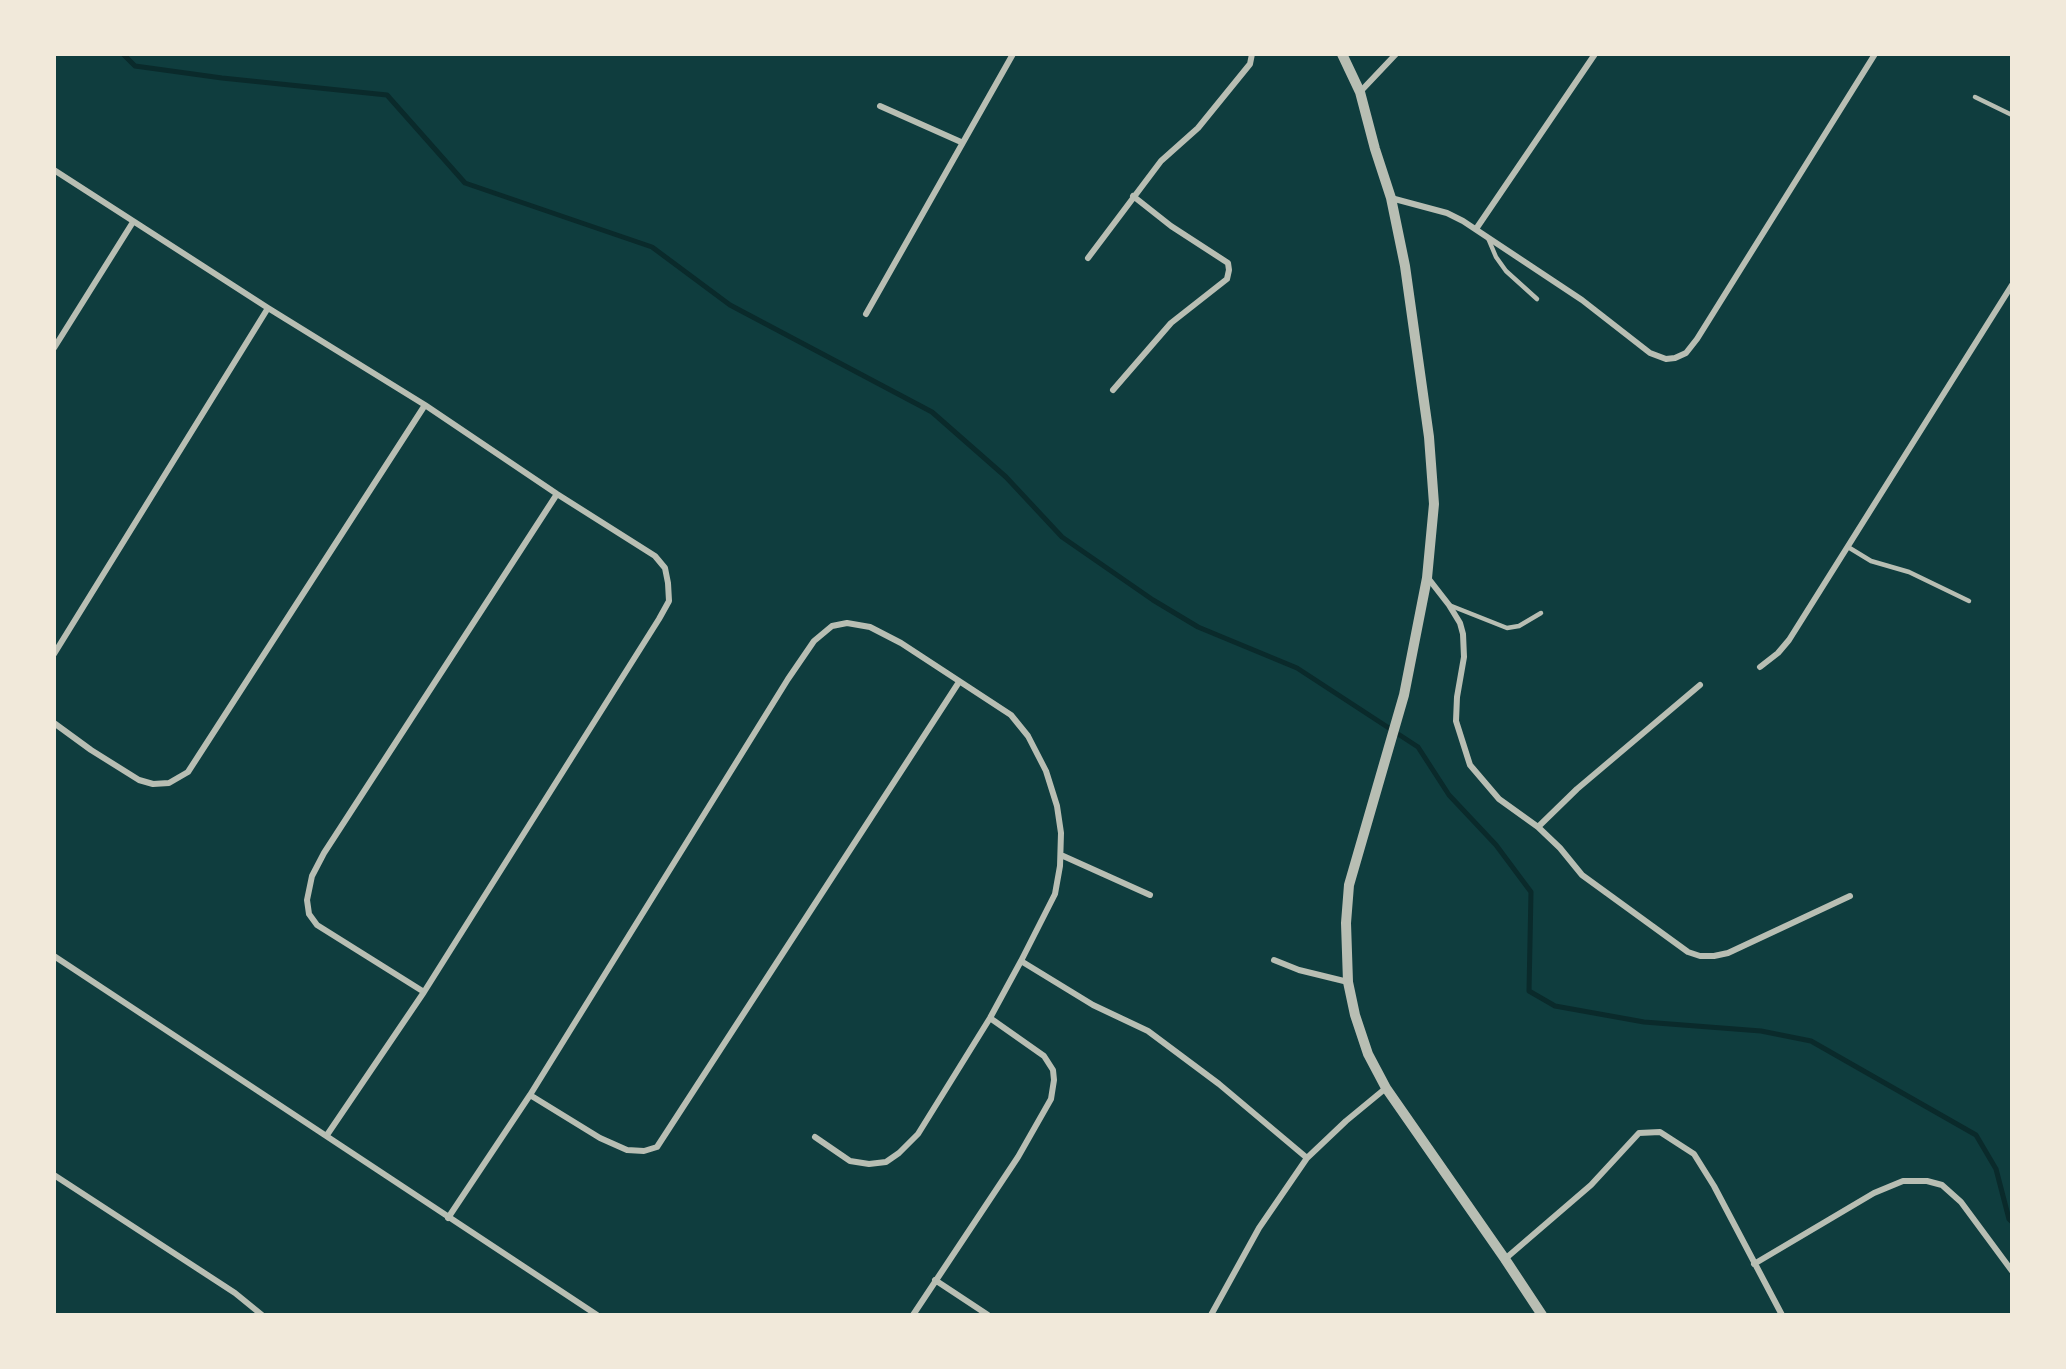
<!DOCTYPE html>
<style>
body{margin:0}
#map{position:relative;width:2066px;height:1369px;overflow:hidden;background:#0f3d3e;font-family:Karla,sans-serif}
canvas{display:block}
.frame{position:absolute;inset:0;border:56px solid #f1e9da;pointer-events:none}
</style>
<div id="map">
<canvas width="2066" height="1369"></canvas>
<div class="frame"></div>
</div>
<script>
const c = document.querySelector('canvas').getContext('2d');
c.lineJoin = 'round';
const poly = rows => new Path2D(rows.map(r => 'M' + r).join(''));
function strokePath(path, color, width, dash) { c.strokeStyle = color; c.lineWidth = width; c.lineCap = dash ? 'butt' : 'round'; c.setLineDash(dash || []); c.stroke(path); }
strokePath(poly([
 [123,54,135,66,222,78,387,95,465,183,652,247,730,305,932,412,1006,477,1062,537,1153,600,1198,627,1297,668,1418,747,1449,795,1496,845,1531,892,1529,991,1555,1006,1644,1022,1761,1031,1811,1041,1976,1135,1996,1169,2009,1219,2012,1222]
]), '#0a2a2b', 5);
strokePath(poly([
 [1975,97,2012,115],
 [1488,238,1496,257,1506,271,1537,299],
 [1848,547,1871,561,1909,572,1969,601],
 [1449,605,1507,628,1519,626,1541,613]
]), '#b8beb3', 4.5);
strokePath(poly([
 [1360,92,1396,54],
 [880,106,961,142],
 [54,170,268,308,425,405,557,494,655,556,665,568,668,583,669,601,659,619,424,992,327,1135],
 [1391,198,1447,213,1463,221,1582,300,1650,353,1666,359,1675,358,1686,353,1697,339,1875,54],
 [1476,229,1595,54],
 [1088,258,1161,161,1198,128,1250,64,1252,54],
 [866,314,1013,54],
 [54,348,133,222],
 [1113,390,1171,323,1227,279,1229,270,1228,263,1171,226,1133,196],
 [1428,578,1449,605,1460,623,1463,634,1464,657,1457,697,1456,721,1470,765,1499,799,1538,827,1560,848,1582,875,1688,952,1700,956,1714,956,1728,953,1850,896],
 [54,654,268,308],
 [1760,667,1778,653,1789,640,2012,285],
 [54,723,91,750,139,780,153,784,169,783,188,772,425,405],
 [1538,827,1577,789,1700,685],
 [1061,855,1150,895],
 [54,956,597,1315],
 [1274,960,1299,970,1348,982],
 [1021,961,1093,1005,1148,1031,1219,1084,1307,1158],
 [424,992,317,925,309,914,307,900,312,876,324,853,557,494],
 [530,1095,600,1138,627,1150,644,1151,657,1147,959,682],
 [54,1175,235,1293,262,1315],
 [448,1218,530,1095,788,679,814,641,832,626,847,623,870,627,901,643,1011,715,1028,736,1046,771,1057,806,1061,833,1060,866,1055,894,1021,961,990,1018,918,1134,899,1153,886,1162,869,1164,850,1161,815,1137],
 [1505,1259,1591,1185,1639,1133,1660,1132,1694,1154,1714,1186,1782,1315],
 [1754,1264,1874,1193,1903,1181,1927,1181,1942,1185,1961,1202,2012,1271],
 [935,1280,988,1315],
 [913,1315,1018,1157,1051,1099,1054,1080,1053,1070,1044,1056,990,1018],
 [1211,1315,1259,1228,1307,1158,1346,1121,1386,1088]
]), '#b8beb3', 6);
strokePath(poly([
 [1342,54,1360,92,1375,149,1391,198,1405,266,1429,437,1434,504,1427,578,1404,695,1349,885,1346,923,1348,982,1355,1015,1368,1054,1386,1088,1505,1259,1542,1315]
]), '#b8beb3', 10);
</script>
